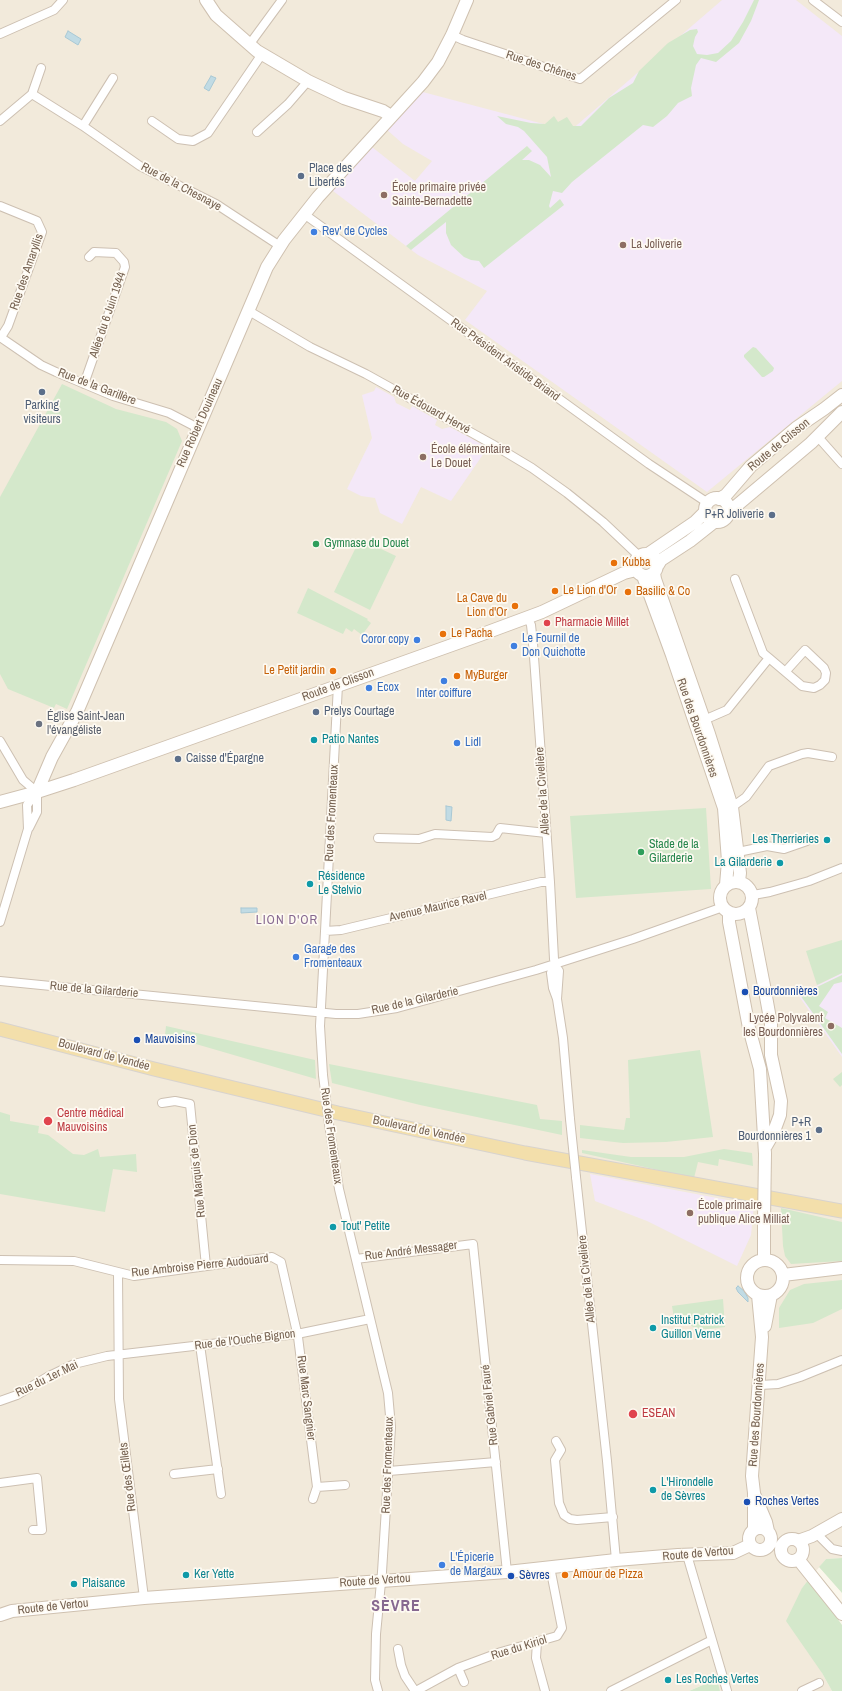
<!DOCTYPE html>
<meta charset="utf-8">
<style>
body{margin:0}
canvas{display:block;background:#fbf7ec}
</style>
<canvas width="842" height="1691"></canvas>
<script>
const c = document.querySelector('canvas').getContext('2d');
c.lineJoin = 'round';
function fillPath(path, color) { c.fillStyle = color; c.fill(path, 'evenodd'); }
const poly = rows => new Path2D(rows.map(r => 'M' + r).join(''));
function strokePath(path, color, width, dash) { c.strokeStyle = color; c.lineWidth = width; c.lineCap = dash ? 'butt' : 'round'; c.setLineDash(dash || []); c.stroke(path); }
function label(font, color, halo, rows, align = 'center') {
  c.font = font + ' "Archivo Narrow",sans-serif'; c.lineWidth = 3.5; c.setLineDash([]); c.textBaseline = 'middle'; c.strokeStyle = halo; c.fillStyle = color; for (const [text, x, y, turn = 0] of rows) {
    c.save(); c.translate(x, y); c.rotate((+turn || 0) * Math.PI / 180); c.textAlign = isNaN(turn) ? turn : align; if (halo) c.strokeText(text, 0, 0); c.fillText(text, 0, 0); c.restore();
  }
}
fillPath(poly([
 [0,0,842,0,842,1558,826,1559,802,1588,822,1673,832,1691,720,1691,716,1679,689,1691,0,1691]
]), '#f2eadb');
fillPath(poly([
 [722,0,796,0,842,36,842,381,707,492,465,320,487,291,418,255,333,191,372,147,415,181,432,161,403,144,386,129,419,91,570,131],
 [376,387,394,397,396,403,410,410,412,406,437,420,435,425,442,429,450,427,485,446,484,453,451,501,421,487,402,524,380,513,375,498,361,496,347,489,372,438,362,395,374,391],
 [842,973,842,1057,798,995],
 [590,1174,754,1205,751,1235,737,1266,647,1221,595,1201]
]), '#f4e8f8');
fillPath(poly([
 [754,0,759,0,756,8,751,21,739,43,716,62,701,58,696,65,691,88,692,96,678,103,667,116,653,127,643,125,572,182,562,193,553,191,549,206,550,208,560,199,564,205,484,268,479,261,471,260,464,257,451,245,446,233,446,222,411,250,406,246,527,146,532,151,522,160,529,160,540,165,551,177,547,157,524,131,518,127,506,124,497,116,531,123,545,124,554,116,558,122,567,117,573,126,581,126,609,98,633,83,639,71,668,43,690,30,697,29,698,32,695,37,693,46,697,54,707,55,718,53,731,41,743,22],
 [753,347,756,348,774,368,773,371,764,377,762,377,744,357,744,355],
 [62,384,116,409,166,422,177,429,182,441,67,709,56,704,54,708,8,689,0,674,0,497],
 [360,539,396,556,370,610,334,592],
 [308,588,368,619,367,620,371,623,362,635,354,629,352,632,346,628,343,634,297,613],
 [706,808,711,889,576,898,570,816],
 [842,940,842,973,817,985,806,951],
 [842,975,842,982,834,984,819,1006,828,1012,825,1018,842,1028,842,1054,800,995],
 [166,1026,315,1060,316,1079,165,1035],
 [700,1050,713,1137,666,1142,623,1143,580,1138,580,1125,624,1130,626,1118,630,1118,628,1060],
 [329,1064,537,1105,540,1119,562,1121,562,1135,420,1105,332,1083],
 [842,1072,842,1085,840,1087,833,1079],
 [0,1112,10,1115,10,1121,39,1126,38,1133,48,1135,73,1154,84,1155,98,1149,100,1157,136,1154,137,1172,113,1169,105,1212,0,1194],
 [724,1149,752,1153,753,1166,719,1159,718,1166,698,1162,694,1178,582,1153,582,1150,631,1157,684,1157],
 [781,1208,842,1222,842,1261,791,1264,785,1256,783,1246],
 [842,1280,842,1309,813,1323,779,1328,779,1308,790,1290,804,1284],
 [723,1299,725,1327,700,1330,674,1318,672,1306],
 [842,1558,842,1593,819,1567,826,1559],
 [809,1579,842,1625,842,1691,832,1691,822,1673,786,1621,802,1588],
 [717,1679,720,1691,689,1691]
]), '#d4e8cb');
const water = poly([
 [68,31,81,39,78,45,65,37,68,31],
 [211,76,216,78,209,91,204,88,211,76],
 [446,806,452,807,451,821,446,820,446,806],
 [241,908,257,908,257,912,241,913,241,908],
 [738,1286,744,1291,748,1298,748,1302,738,1292,736,1288,738,1286]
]);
fillPath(water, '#c1dbe4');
strokePath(water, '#a9c9d5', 1);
const street = poly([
 [813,0,842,22],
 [0,34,54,10,63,0],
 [452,35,463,40,580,79,676,0],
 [249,45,282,0],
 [41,68,32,94,83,126,140,166,216,204,280,246],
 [0,121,32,94],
 [152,121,178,139,193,141,208,133,262,54],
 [83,126,113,78],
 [257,132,288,104,308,81],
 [0,206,37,221,42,232,8,326,1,337],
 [304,214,649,464,708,503],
 [249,311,310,347,366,374,492,444,532,468,567,493,603,522,639,556],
 [0,337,41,365,56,372,113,396,169,413,198,428],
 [84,384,125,267,124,262,116,253,94,252,89,257],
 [818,437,842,464],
 [735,579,763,653,769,658],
 [528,618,531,625,533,643,550,882,554,959,555,965,559,971,557,999],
 [704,720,727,710,769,658,802,686,814,688,820,685,825,680,826,673,824,668,805,650,786,671],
 [0,741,23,780,37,792],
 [732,807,746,797,769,766,802,754,808,753,832,757],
 [29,828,37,812,37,792],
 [378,838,419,839,435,834,492,837,496,835,500,828,546,833],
 [738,852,767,846,784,849,807,841],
 [753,895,770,892,809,881,842,868],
 [0,922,28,829,27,805,37,792],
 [325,931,341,930,541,882,550,882],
 [555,965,551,973,553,988,557,999,563,1038,570,1119],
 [0,981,336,1014,358,1014,397,1008,536,970,633,939,723,907],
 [323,1075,320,1026,338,685],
 [162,1103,175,1101,190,1104,206,1266],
 [329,1124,339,1189,388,1393,391,1427,382,1572,376,1634,375,1680,378,1691],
 [576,1177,607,1461,616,1560],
 [356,1259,473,1244,507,1572],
 [0,1260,74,1261,134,1276,272,1257,281,1262,298,1337,317,1487,313,1499],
 [118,1273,119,1399,144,1598],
 [200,1345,221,1494],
 [760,1385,778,1384,800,1377,842,1360],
 [0,1401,17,1395,49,1376,74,1364,107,1356,297,1334,370,1319],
 [556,1441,561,1450,555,1460,559,1503,564,1515,570,1519,577,1520,613,1517],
 [389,1471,496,1462],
 [174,1474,218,1469],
 [0,1483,37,1478,42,1530,33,1530],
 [317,1487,345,1485],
 [817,1534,832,1549,842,1551],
 [687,1555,727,1691],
 [537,1642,536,1658,545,1691],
 [398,1649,401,1665,405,1676,415,1691],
 [458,1668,464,1682],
 [416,1691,458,1668,501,1652,557,1636,562,1628,550,1567],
 [611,1691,712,1640],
 [802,1691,819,1683]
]);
const secondary = poly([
 [206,0,216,15,257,51,308,81,344,98,383,111,391,116],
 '705 510a12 12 0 1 1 24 0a12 12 0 1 1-24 0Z',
 [719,499,726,495,751,466,796,428,824,409,842,395],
 [729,512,811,443,842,412],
 '635 565a11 11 0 1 1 22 0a11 11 0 1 1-22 0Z',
 [648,554,695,522,705,512],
 [658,565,661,560,690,541,714,522],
 [654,573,655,579,709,734,732,807,740,873,739,881],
 [643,576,672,655,724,808,728,861,726,885],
 [37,792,52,757,77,712,267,267,284,240,318,197,423,82,438,62,452,35,467,0],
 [0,802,37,792,74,780,480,635,542,612,624,573,636,570],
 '720 898a16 16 0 1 1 32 0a16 16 0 1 1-32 0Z',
 [749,908,765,991,771,1024,771,1055,781,1101,780,1115,773,1134,766,1146],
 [729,912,729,922,749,1028,760,1069,765,1154],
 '747 1278a18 18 0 1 1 36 0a18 18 0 1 1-36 0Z',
 [764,1260,764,1220],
 [783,1275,842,1268],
 [765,1326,771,1295],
 [755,1496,766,1522,768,1531],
 '749 1539a11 11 0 1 1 22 0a11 11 0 1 1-22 0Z',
 [754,1530,754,1493,752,1476,762,1337,758,1295],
 '781 1550a11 11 0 1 1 22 0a11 11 0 1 1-22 0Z',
 [798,1541,812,1536,842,1519],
 [798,1559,842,1614],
 [0,1615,12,1611,144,1598,507,1572,616,1560,678,1555,733,1553,750,1545]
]);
const primary = poly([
 [0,1029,154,1069,338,1113,525,1153,842,1211]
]);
strokePath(street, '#cdc0b2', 10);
strokePath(secondary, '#cfc1b0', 14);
strokePath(primary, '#d8d3ce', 15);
strokePath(street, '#fff', 8);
strokePath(secondary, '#fff', 12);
strokePath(primary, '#f3dfab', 13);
const streetBridge = poly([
 [323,1075,329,1124],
 [570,1119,576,1177]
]);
const secondaryBridge = poly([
 [764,1220,765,1154]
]);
strokePath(streetBridge, '#cdc0b2', 10, []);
strokePath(secondaryBridge, '#cfc1b0', 14, []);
strokePath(streetBridge, '#fff', 8);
strokePath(secondaryBridge, '#fff', 12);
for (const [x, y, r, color] of [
 [301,176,4,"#5c6f8a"],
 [384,195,4,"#8d6e63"],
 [314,232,4,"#3f7fe0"],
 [623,245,4,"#8d6e63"],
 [42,392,4,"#5c6f8a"],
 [423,457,4,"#8d6e63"],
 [772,515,4,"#5c6f8a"],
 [316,544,4,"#2e9e5b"],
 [614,563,4,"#e8710a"],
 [555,591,4,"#e8710a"],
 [628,592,4,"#e8710a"],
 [515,606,4,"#e8710a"],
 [547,623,4,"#e0444e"],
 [443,634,4,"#e8710a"],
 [417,640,4,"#3f7fe0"],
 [514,646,4,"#3f7fe0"],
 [333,671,4,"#e8710a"],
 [457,676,4,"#e8710a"],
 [444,681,4,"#3f7fe0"],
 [369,688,4,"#3f7fe0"],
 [316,712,4,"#5c6f8a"],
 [39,724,4,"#6b7280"],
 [314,740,4,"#0f9aa8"],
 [457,743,4,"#3f7fe0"],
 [178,759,4,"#5c6f8a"],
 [827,840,4,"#0f9aa8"],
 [641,852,4,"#2e9e5b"],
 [780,863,4,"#0f9aa8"],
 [310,884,4,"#0f9aa8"],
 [296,957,4,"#3f7fe0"],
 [745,992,4,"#1a4fb4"],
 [831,1026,4,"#8d6e63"],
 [137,1040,4,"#1a4fb4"],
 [48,1121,5,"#e0444e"],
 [819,1130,4,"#5c6f8a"],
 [690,1213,4,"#8d6e63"],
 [333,1227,4,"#0f9aa8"],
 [653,1328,4,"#0f9aa8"],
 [633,1414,5,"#e0444e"],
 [653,1490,4,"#0f9aa8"],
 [747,1502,4,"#1a4fb4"],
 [442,1565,4,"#3f7fe0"],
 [186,1575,4,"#0f9aa8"],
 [565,1575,4,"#e8710a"],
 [511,1576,4,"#1a4fb4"],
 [74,1584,4,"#0f9aa8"],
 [668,1680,4,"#0f9aa8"]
]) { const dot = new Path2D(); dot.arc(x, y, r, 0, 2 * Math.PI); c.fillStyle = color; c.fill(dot); strokePath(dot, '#fefaf2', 1.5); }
label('12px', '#756150', '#fefaf2', [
 ["Rue des Chênes",541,66,18],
 ["Rue de la Chesnaye",181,187,28],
 ["Rue des Amaryllis",27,272,-71],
 ["Allée du 6 Juin 1944",108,315,-71],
 ["Rue Président Aristide Briand",505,360,36],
 ["Rue de la Garillère",97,387,21],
 ["Rue Édouard Hervé",431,410,29],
 ["Rue Robert Douineau",200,423,-66],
 ["Route de Clisson",779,445,-39],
 ["Route de Clisson",338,685,-20],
 ["Rue des Bourdonnières",697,728,71],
 ["Allée de la Civelière",543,791,-94],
 ["Rue des Fromenteaux",332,813,-87],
 ["Avenue Maurice Ravel",438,907,-13],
 ["Rue de la Gilarderie",94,990,5],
 ["Rue de la Gilarderie",415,1001,-13],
 ["Boulevard de Vendée",104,1055,15],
 ["Boulevard de Vendée",419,1130,12],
 ["Rue des Fromenteaux",331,1136,82],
 ["Rue Marquis de Dion",197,1171,-96],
 ["Rue André Messager",411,1251,-7],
 ["Rue Ambroise Pierre Audouard",200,1266,-6],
 ["Allée de la Civelière",587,1279,-96],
 ["Rue de l'Ouche Bignon",245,1340,-7],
 ["Rue du 1er Mai",47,1379,-26],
 ["Rue Marc Sangnier",306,1398,83],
 ["Rue Gabriel Fauré",490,1405,-96],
 ["Rue des Bourdonnières",757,1415,-86],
 ["Rue des Fromenteaux",388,1465,-88],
 ["Rue des Œillets",128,1477,-97],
 ["Route de Vertou",698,1554,-5],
 ["Route de Vertou",375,1581,-4],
 ["Route de Vertou",53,1607,-6],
 ["Rue du Kiriol",519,1648,-17]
]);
label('12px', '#4e5e75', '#fefaf2', [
 ["Place des",309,169],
 ["Libertés",309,183],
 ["Parking",42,406,"center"],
 ["visiteurs",42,420,"center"],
 ["P+R Joliverie",764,515,"right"],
 ["Prelys Courtage",324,712],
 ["Caisse d'Épargne",186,759],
 ["P+R",811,1123,"right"],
 ["Bourdonnières 1",811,1137,"right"]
], 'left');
label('12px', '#785e54', '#fefaf2', [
 ["École primaire privée",392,188],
 ["Sainte-Bernadette",392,202],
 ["La Joliverie",631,245],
 ["École élémentaire",431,450],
 ["Le Douet",431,464],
 ["Lycée Polyvalent",823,1019,"right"],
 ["les Bourdonnières",823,1033,"right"],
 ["École primaire",698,1206],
 ["publique Alice Milliat",698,1220]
], 'left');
label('12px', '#366cbe', '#fefaf2', [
 ["Rev' de Cycles",322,232],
 ["Le Fournil de",522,639],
 ["Don Quichotte",522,653],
 ["Coror copy",409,640,"right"],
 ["Ecox",377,688],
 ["Inter coiffure",444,694,"center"],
 ["Lidl",465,743],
 ["Garage des",304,950],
 ["Fromenteaux",304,964],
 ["L'Épicerie",450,1558],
 ["de Margaux",450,1572]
], 'left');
label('12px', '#27864d', '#fefaf2', [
 ["Gymnase du Douet",324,544],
 ["Stade de la",649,845],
 ["Gilarderie",649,859]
], 'left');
label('12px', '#c56008', '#fefaf2', [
 ["Kubba",622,563],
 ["Le Lion d'Or",563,591],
 ["Basilic & Co",636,592],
 ["La Cave du",507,599,"right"],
 ["Lion d'Or",507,613,"right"],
 ["Le Pacha",451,634],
 ["Le Petit jardin",325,671,"right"],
 ["MyBurger",465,676],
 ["Amour de Pizza",573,1575]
], 'left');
label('12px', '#be3a42', '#fefaf2', [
 ["Pharmacie Millet",555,623],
 ["Centre médical",57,1114],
 ["Mauvoisins",57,1128],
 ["ESEAN",642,1414]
], 'left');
label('12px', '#5b616d', '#fefaf2', [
 ["Église Saint-Jean",47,717],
 ["l'évangéliste",47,731]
], 'left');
label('12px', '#0d838f', '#fefaf2', [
 ["Patio Nantes",322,740],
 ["Les Therrieries",819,840,"right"],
 ["La Gilarderie",772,863,"right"],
 ["Résidence",318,877],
 ["Le Stelvio",318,891],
 ["Tout' Petite",341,1227],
 ["Institut Patrick",661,1321],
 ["Guillon Verne",661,1335],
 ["L'Hirondelle",661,1483],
 ["de Sèvres",661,1497],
 ["Ker Yette",194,1575],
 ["Plaisance",82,1584],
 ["Les Roches Vertes",676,1680]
], 'left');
label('12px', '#164399', '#fefaf2', [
 ["Bourdonnières",753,992],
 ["Mauvoisins",145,1040],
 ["Roches Vertes",755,1502],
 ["Sèvres",519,1576]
], 'left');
c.letterSpacing = '1px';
label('13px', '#876890', '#fefaf2', [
 ["LION D'OR",287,921]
]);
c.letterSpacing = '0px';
c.letterSpacing = '1px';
label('bold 16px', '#876890', '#fefaf2', [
 ["SÈVRE",396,1607]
]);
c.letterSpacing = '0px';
</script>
